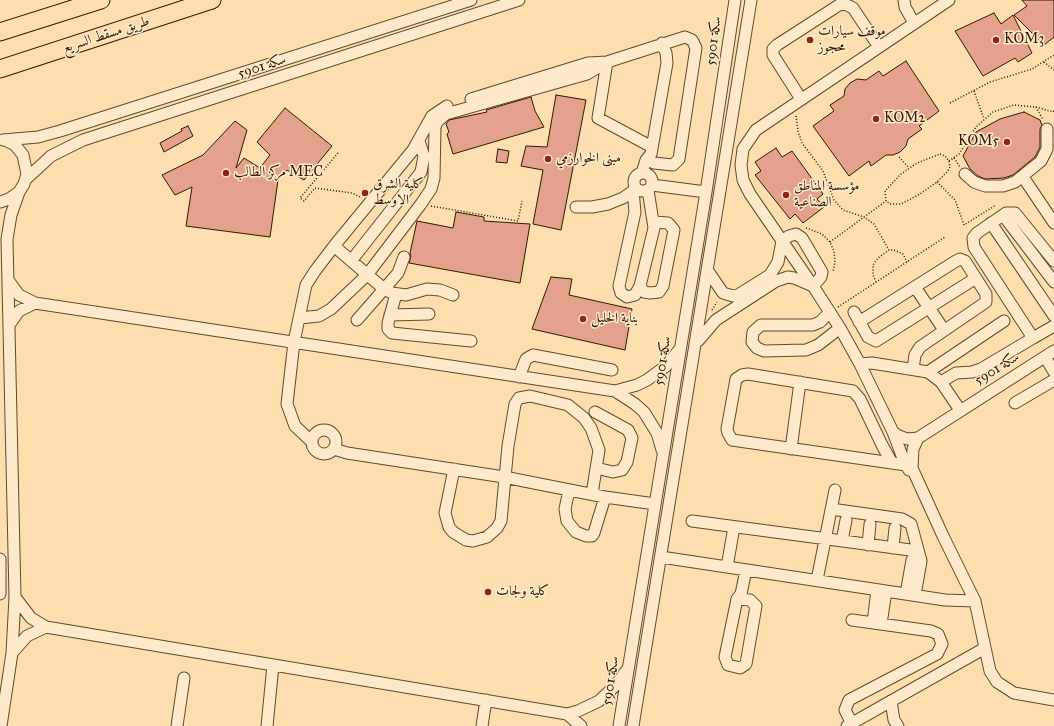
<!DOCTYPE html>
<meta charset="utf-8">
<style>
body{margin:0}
canvas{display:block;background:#fddeaf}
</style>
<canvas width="1054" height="726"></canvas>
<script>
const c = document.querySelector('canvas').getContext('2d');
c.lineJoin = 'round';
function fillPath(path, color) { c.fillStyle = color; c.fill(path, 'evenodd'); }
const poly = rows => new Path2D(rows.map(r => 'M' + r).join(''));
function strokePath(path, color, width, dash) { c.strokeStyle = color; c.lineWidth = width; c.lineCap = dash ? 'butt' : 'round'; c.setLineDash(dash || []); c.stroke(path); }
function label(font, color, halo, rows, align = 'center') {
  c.font = font + ' "IM FELL Great Primer",Amiri,serif'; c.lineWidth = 3; c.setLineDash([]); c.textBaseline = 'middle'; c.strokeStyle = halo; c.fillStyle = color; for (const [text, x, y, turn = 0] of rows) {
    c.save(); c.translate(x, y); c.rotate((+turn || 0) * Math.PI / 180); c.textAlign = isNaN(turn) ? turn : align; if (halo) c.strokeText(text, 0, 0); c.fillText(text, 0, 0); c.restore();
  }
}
const building = poly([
 [1022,0,1054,0,1054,37,1044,45,1014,15,1027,6,1022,0],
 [994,13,1001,24,1013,15,1032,53,1018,62,1015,58,983,76,955,31,994,13],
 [906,61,939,111,919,126,922,129,908,139,906,146,900,152,893,155,886,155,871,166,869,161,849,176,813,126,834,111,830,105,844,96,845,89,850,83,857,79,866,80,879,71,883,76,906,61],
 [556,95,586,100,561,230,533,224,543,170,521,166,526,146,547,147,556,95],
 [531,97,535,111,544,127,453,154,447,134,449,132,446,124,449,120,487,112,486,110,531,97],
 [285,108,332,146,304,180,287,170,278,180,270,237,186,226,192,187,175,195,162,175,203,155,235,121,247,130,236,168,244,158,260,168,270,155,257,142,285,108],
 [1024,112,1040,120,1042,125,1040,129,1040,147,1035,157,1013,175,1004,178,985,179,978,176,970,169,963,156,976,132,1000,119,1024,112],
 [188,126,193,136,164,152,160,143,182,131,181,129,188,126],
 [776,148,782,157,792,151,823,194,817,199,824,207,803,223,795,214,790,219,755,175,761,171,755,162,776,148],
 [498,149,509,151,507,163,496,162,498,149],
 [456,212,484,217,484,221,530,224,520,283,409,263,411,256,410,253,417,221,453,228,456,212],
 [551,277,572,279,569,295,632,309,625,350,532,329,551,277]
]);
fillPath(building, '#e4a28c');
strokePath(building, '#2f1900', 1);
const minor = poly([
 [904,0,905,7,914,23],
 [949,0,756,130,743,149,741,165,743,180,750,194,813,286,840,328,860,364,893,432,897,435,907,439,918,438,1054,351],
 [607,62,598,118,652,147],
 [471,99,588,63,607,62],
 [801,99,773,55,773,49,777,45,839,5,845,4,853,8,879,47],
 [3,140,38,137,60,131,471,0],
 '634 182a9 9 0 1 1 18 0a9 9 0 1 1-18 0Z',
 [642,173,646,160,651,154,667,63,666,53,662,43],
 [965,174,974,182,985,186,1003,186,1015,182,1041,161,1047,149,1047,129],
 [1023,177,1054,223],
 [25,180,51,156,83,140,519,0],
 [652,185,706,192],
 [633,191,635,212,619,286,621,293,627,297,635,295,640,286,654,228,648,190],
 [0,202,9,199,19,192,24,184,27,174,23,155,15,145,5,140],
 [576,207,592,207,608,204,623,198,636,189],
 [1003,215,1054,282],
 [991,223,1054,316],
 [334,246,384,289,392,293,406,295,427,289,440,290,453,295],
 [351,261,421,172,424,156,419,141],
 [1054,261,1015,213,1006,213,977,233,973,238,974,247,1033,338,1054,326],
 [8,280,19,295,35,303,615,391,635,404,644,412,657,433,662,450],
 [640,286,644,292,650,293,659,292,663,286,674,230,668,223,654,222],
 [915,287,944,330],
 [396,294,388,323,388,329,392,333,471,341],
 [830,312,820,322,813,325,761,325,753,332,752,342,757,348,764,351,806,350,818,345,840,328],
 [854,312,868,337,876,341,976,278],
 [390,315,429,314],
 [299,318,319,316,331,309,367,275,421,204,431,189,434,178,435,127,437,122,446,114,587,74,607,62,685,37,692,40,696,48,679,159,673,165,654,163],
 [357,320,398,273,404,257],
 [859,322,956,261,960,259,965,261,986,294,986,302,920,347,915,355,913,369],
 [9,325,19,311,35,303],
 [698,341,716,320,776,281,788,277,794,278,813,286,821,277,822,272,802,238,796,234,789,236,782,241,778,262,770,275,738,295,733,296,723,293,708,271],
 [1045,357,1054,372],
 [860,364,872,363,928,372,941,382,960,410],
 [928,372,1004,321],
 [519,377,526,359,533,355,612,370],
 [941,382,956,373,972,372,981,369,1033,338],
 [615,391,637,385,647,380,666,366,679,350],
 [1015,403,1054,380],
 [595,412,628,430,632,438,627,462,622,470,613,472,596,468],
 '312 442a12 12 0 1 1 24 0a12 12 0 1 1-24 0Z',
 [893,432,904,461,909,470],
 [918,438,913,449,912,468,943,536,975,601,990,671,997,682,1014,693,1054,700],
 [312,442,295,426,287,404,294,342,306,285,315,271,334,246,413,150,432,116,447,106],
 [334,449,347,453,504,477,605,497,655,504],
 [791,449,800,382],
 [892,463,882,445,860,399,853,391,748,374,742,375,736,379,727,429,728,433,732,440,906,465],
 [454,469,445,513,449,527,453,532,466,540,473,541,487,537,497,528,501,521,508,446,515,404,519,398,530,396,568,405,584,418,591,428,599,450,592,494],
 [569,490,565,509,567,521,576,532,586,536,592,536,594,533,605,497],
 [831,509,902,519,911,524,921,561,915,595],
 [692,521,918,551],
 [842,541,846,520],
 [868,545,870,524],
 [893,548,895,528],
 [661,557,945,600,975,601],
 [0,559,0,594],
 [727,567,734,527],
 [817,580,835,490],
 [906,594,912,560,918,551],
 [15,597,31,618,46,627,567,714,578,711,599,701,616,685,626,671],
 [737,599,750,600,756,606,746,664,740,668,728,665,725,657,737,599],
 [737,599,741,594,746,570],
 [873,623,877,590],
 [881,624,886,591],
 [12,653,27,636,46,627],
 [891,701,894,720,898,726],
 [567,714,581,726],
 [852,724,845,710,849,700,937,654,942,644,938,634,931,631,852,620],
 [1,726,12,653,15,597,7,239,11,215,19,192],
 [177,726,184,678],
 [267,726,273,665],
 [482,726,486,700],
 [619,726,706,192,735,0],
 [633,726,751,0],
 [847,726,985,648]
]);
const highway = poly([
 [0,32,101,0],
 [0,69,212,0]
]);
strokePath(minor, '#624a2c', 13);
strokePath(highway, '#2f1900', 19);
strokePath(poly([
 [1044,62,1054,70],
 [974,91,984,119],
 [950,103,990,82,1032,69,1054,55],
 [1036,107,1043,120],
 [796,116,798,131,802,143,823,171,834,200,843,210,864,217,874,224,889,250],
 [338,153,300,198,304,201,315,188,352,193,360,197],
 [940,154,945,156,949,161,950,167,947,172,937,182,920,194,901,204,890,204,886,201,885,191,901,174,917,163,940,154],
 [899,157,909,168],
 [954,158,960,167],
 [949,161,959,154,976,127,993,112,1014,105,1036,107,1053,112,1054,110],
 [937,182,955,200,964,225,996,205],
 [431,206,518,221,522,201],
 [806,228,822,234,830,242,834,251,835,262,833,272],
 [830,242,886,201],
 [876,282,873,275,873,265,878,258,889,250,894,250,903,254,907,262],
 [838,307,945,237],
 [712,310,717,302]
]), '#2f1900', 1.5, [1, 2]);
strokePath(minor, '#feeacb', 11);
strokePath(highway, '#fddeaf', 17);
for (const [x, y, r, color] of [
 [810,40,4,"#8f2418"],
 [996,40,4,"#8f2418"],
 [876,119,4,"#8f2418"],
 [1007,142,4,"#8f2418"],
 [548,159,4,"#8f2418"],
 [226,173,4,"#8f2418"],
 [365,193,4,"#8f2418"],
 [786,195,4,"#8f2418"],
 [583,319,4,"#8f2418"],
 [488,592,4,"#8f2418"]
]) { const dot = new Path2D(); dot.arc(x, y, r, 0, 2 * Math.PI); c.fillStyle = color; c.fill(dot); strokePath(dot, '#feeacb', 1.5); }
label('14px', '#2f1900', '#feeacb', [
 ["موقف سيارات",818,32],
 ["محجوز",818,48],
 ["KOM3",1004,40],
 ["KOM2",884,119],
 ["KOM5",999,142,"right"],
 ["مبنى الخوارزمي",556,159],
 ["مركز الطالب MEC",234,173],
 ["كلية الشرق",373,185],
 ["الاوسط",373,201],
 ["مؤسسة المناطق",794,187],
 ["الصناعية",794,203],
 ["بناية الخليل",591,319],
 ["كلية ولجات",496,592]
], 'left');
label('14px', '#2f1900', '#feeacb', [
 ["طريق مسقط السريع",106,35,-18],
 ["سكة 5901",714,41,-83],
 ["سكة 5901",262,67,-18],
 ["سكة 5901",663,361,-81],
 ["سكة 5901",997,369,-32],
 ["سكة 5901",611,681,-81]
]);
</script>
